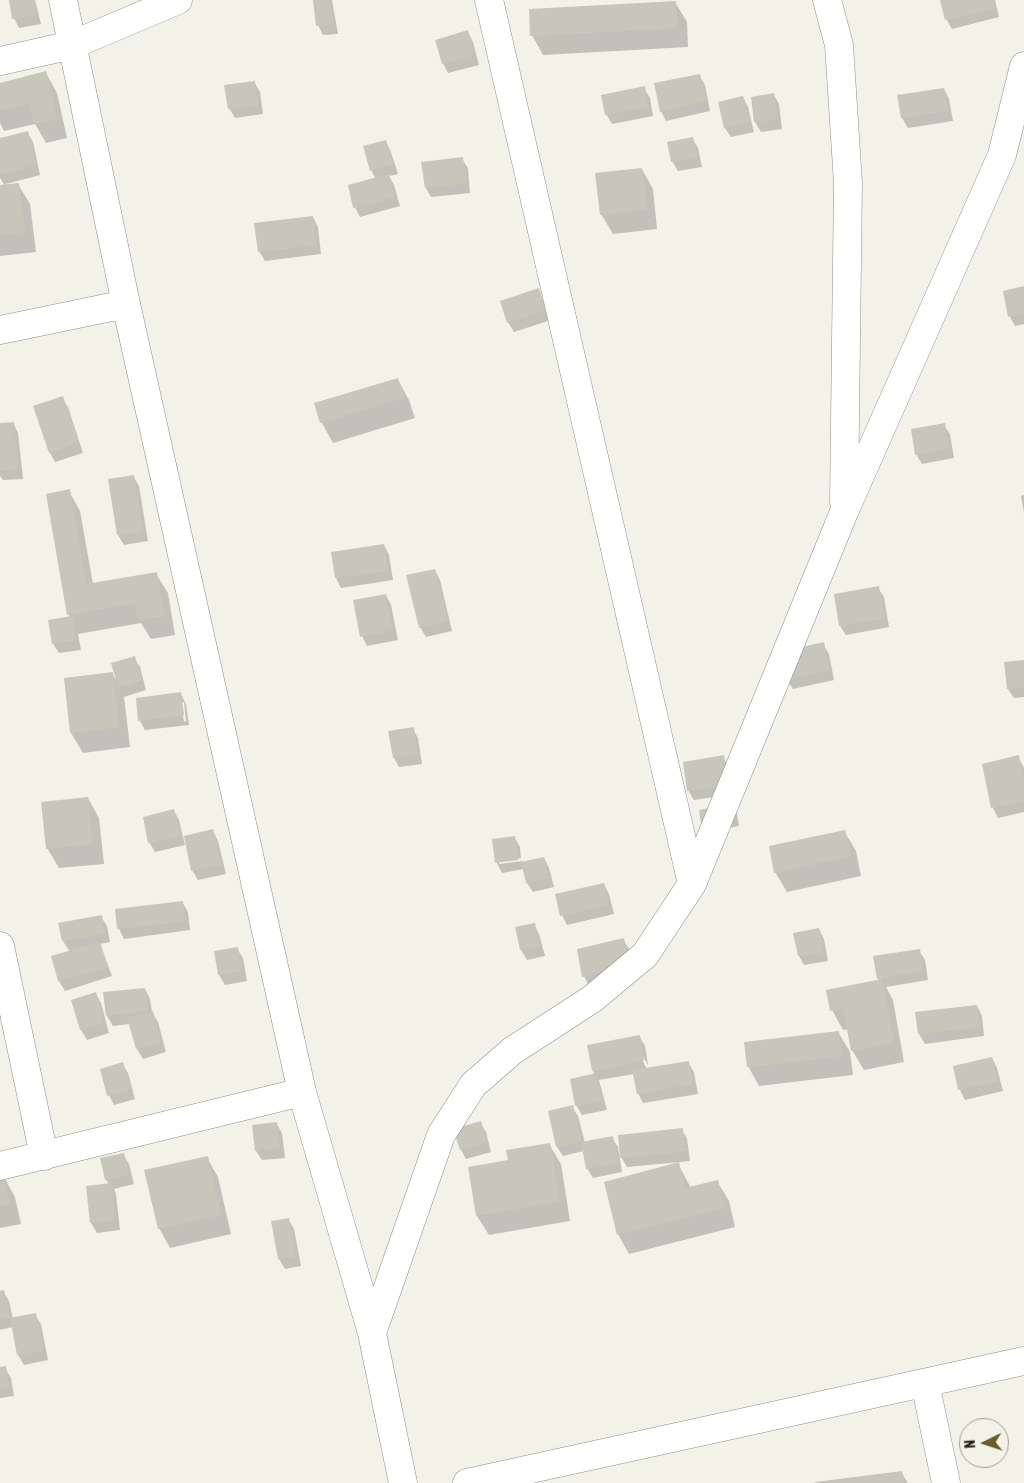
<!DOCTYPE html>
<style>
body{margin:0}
#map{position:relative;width:1024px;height:1483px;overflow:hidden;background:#f3f2e8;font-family:"Asap Condensed",sans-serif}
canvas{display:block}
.north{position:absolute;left:959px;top:1418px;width:50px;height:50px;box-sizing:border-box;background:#f3f2e8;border:1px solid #9f9e96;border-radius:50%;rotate:266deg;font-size:14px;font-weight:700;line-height:20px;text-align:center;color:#21201c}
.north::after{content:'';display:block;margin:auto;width:18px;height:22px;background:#655e2a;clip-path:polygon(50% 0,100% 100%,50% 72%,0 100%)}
</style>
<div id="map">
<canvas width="1024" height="1483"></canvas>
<div class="north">N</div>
</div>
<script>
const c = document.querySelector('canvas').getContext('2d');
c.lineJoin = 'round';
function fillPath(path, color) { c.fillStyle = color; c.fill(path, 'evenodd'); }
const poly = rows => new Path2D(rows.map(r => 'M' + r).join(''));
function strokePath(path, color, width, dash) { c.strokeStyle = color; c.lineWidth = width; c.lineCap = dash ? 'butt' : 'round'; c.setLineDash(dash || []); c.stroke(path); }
fillPath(poly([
 [10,0,35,0,41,24,19,28,14,18],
 [315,0,332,0,338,34,323,35,318,25],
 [941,0,995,0,999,17,952,29,946,19],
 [675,2,687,22,688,47,543,55,532,35],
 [468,32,473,42,479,65,448,73,443,63],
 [46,73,57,93,67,138,46,143,35,124,4,131,0,123,0,84],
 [699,75,705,85,710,111,666,121,661,111],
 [254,82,260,92,263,114,235,118,229,108],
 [644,88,650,98,653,116,612,124,606,114],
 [944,89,949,99,953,121,908,128,902,118,899,96],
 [774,95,779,104,782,129,761,132,755,122,752,98],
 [743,97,748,107,754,132,731,137,725,128,720,103],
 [27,132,33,142,40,175,6,184,6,186,18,184,30,204,36,252,0,256,0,186,5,186,0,178,0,139],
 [692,138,698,148,702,167,678,171,672,161],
 [386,142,391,152,398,174,389,176,394,185,400,206,360,217,355,207,376,179,371,170],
 [462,159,468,168,470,193,431,197,426,188],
 [642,169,653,189,657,229,613,234,601,214],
 [313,217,318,227,321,254,265,261,259,251],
 [1024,287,1024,324,1015,326,1010,317,1004,292],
 [538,290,551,320,514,332,508,322],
 [398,380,409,400,415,418,333,443,322,423,316,404],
 [62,398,68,407,83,453,55,462,50,453,34,407],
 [13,423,18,433,23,479,3,480,0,476,0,424],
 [944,425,950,434,954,458,922,464,916,454],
 [133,476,139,486,148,541,124,545,118,535,109,480],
 [69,491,80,511,93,584,156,574,168,593,175,635,151,639,141,623,78,634,81,650,59,653,53,644,69,618],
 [1024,495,1024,513,1021,496],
 [384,545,389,555,393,580,341,588,336,578],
 [435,570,440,580,452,631,426,637,420,627],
 [878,588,884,597,889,627,846,635,840,626],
 [386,595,391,605,398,640,367,646,362,636],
 [823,644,829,654,834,680,793,689,787,680],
 [134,658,140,667,146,690,124,697,130,747,83,753,71,733,65,679,112,673,116,680],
 [1024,661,1024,697,1014,698,1008,689],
 [181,694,186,704,189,725,145,730,140,721],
 [181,702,184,702,186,721,184,722],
 [413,729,418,738,422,764,399,767,394,758],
 [723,757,729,767,733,794,694,800,688,790],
 [1018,757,1024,768,1024,812,998,818,993,808,983,765],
 [88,798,99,818,104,864,59,868,47,848],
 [732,805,737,814,739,826,708,832,702,822],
 [174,811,179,820,185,845,155,852,149,842],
 [213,831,218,841,226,874,198,880,192,870],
 [844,831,856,851,861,876,787,892,775,872],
 [514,837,520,847,521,858,499,862,499,864,522,861,522,863,544,858,549,868,554,887,533,892,527,883,524,869,502,873,497,863,493,840],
 [604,884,609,894,614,914,567,925,562,915],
 [182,902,188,912,190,930,124,939,119,929,116,910],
 [101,917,107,926,110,942,100,944,112,976,65,991,59,981,52,957,70,952,63,941],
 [534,924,539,934,545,956,527,960,521,950,517,928],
 [819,929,824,939,828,961,804,965,799,956],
 [623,939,629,949,634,976,589,986,584,976],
 [237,949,243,958,247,981,225,985,219,975,215,952],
 [919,951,925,960,928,980,886,987,893,1000,904,1062,864,1070,852,1050,848,1029,843,1030,832,1010,880,981,878,978],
 [145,989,150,999,152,1012,158,1022,166,1052,143,1059,137,1049,130,1024,113,1026,107,1016,105,993],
 [96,994,101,1003,109,1033,87,1040,81,1030,73,1001],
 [977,1006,982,1016,984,1036,925,1044,919,1034,916,1013],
 [838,1032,850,1052,853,1075,759,1086,748,1066],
 [639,1036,645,1046,648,1065,642,1055,640,1056,647,1069,688,1062,694,1072,698,1094,643,1103,638,1093,634,1074,599,1080,607,1110,582,1115,576,1105,595,1075,593,1071],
 [992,1058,997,1068,1003,1091,965,1100,960,1090,954,1067],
 [122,1063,128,1073,135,1099,114,1105,109,1095],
 [572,1107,578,1116,585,1143,612,1138,618,1147,622,1172,593,1178,587,1168,584,1151,563,1156,557,1147,549,1112],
 [276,1123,282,1133,285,1158,262,1160,256,1151],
 [480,1123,486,1132,491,1152,466,1159,461,1150],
 [682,1129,687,1139,690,1161,627,1167,620,1155],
 [549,1144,561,1164,570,1221,489,1235,477,1216,509,1161],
 [123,1154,129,1164,134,1184,114,1189,116,1194,120,1230,97,1233,91,1223,109,1184,106,1180],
 [207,1158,218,1177,231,1234,170,1248,159,1228],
 [678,1164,691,1188,717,1181,729,1201,735,1227,629,1254,618,1234],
 [4,1177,15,1197,21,1224,0,1228,0,1178],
 [288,1219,294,1229,301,1266,285,1269,279,1259,272,1222],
 [3,1291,9,1301,13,1319,35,1315,41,1324,48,1360,24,1365,18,1355,13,1327,0,1330,0,1292],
 [5,1368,11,1378,14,1396,0,1398,0,1369],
 [901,1472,908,1483,818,1483]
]), '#0003');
fillPath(poly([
 [9,0,34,0,36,15,12,19],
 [313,0,330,0,333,24,316,26],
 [940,0,993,0,995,8,945,20],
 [676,1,677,28,530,36,529,9],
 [468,30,474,55,442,64,435,40],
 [46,71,57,119,34,124,29,103,0,110,0,83],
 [700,74,706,101,660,112,654,83],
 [255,81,258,105,228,109,224,85],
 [645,86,648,107,605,115,601,95],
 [944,88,948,111,901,118,897,95],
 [774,93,777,119,754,122,751,97],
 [743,96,750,122,724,128,718,102],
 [28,131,36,165,0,174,0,138],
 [693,137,697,157,671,162,667,142],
 [386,140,393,164,370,171,363,146],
 [463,157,466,183,425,188,421,162],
 [642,168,647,209,600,215,595,173],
 [389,174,395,197,353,208,348,185],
 [19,183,25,232,0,235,0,185],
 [313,216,317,245,258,252,254,223],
 [1024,286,1024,314,1008,317,1003,291],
 [539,288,546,310,507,323,500,301],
 [398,378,404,398,320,423,314,403],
 [63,396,79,443,49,453,33,406],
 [14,422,18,469,0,471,0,423],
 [945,423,949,448,915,455,911,429],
 [134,475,143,531,117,535,108,479],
 [70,489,86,584,157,572,164,616,138,620,135,603,67,615,46,494],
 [384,544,388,571,335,578,331,552],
 [435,569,448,621,419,628,406,575],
 [879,586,885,618,839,626,834,594],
 [386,594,393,630,360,637,353,600],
 [72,616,76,640,52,644,48,620],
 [824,642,830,670,786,680,780,652],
 [135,656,142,680,118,687,111,663],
 [1024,660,1024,687,1007,689,1004,662],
 [113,672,119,727,70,733,64,678],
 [181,692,184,715,138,721,136,698],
 [414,727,417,754,393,758,388,731],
 [724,755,728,784,687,791,683,762],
 [1019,755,1024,780,1024,801,991,808,982,764],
 [88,797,93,844,46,849,41,802],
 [732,803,734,816,701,823,699,810],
 [174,809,180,836,148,843,143,817],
 [213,829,221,864,191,871,184,836],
 [845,830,851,856,774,873,769,846],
 [515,836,518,860,495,863,492,839],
 [544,857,549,878,526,883,521,862],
 [604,883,609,904,560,916,555,894],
 [183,901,185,921,117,929,115,909],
 [102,915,105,933,62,941,58,923],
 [535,923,540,946,520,950,515,927],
 [819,928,824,952,798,956,793,933],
 [624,938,630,966,582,977,577,949],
 [100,942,108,967,58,981,51,956],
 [238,947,242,971,218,975,214,951],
 [920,949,923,971,877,979,873,956],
 [882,979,894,1042,851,1051,843,1008,830,1011,826,990],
 [145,988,148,1011,106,1016,103,992],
 [96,992,104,1023,80,1030,71,1000],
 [977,1005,980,1027,918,1034,915,1012],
 [153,1011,161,1042,136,1049,127,1018],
 [839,1031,842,1056,747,1067,744,1042],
 [640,1035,644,1061,592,1071,587,1045],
 [992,1057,998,1081,958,1090,953,1066],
 [689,1061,693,1084,637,1094,632,1070],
 [123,1062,131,1089,107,1096,100,1069],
 [596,1073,602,1100,575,1106,570,1079],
 [573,1105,582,1141,556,1147,548,1111],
 [481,1121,487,1142,460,1150,453,1129],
 [277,1122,280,1148,255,1151,252,1125],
 [683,1128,685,1151,620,1158,618,1135],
 [613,1136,618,1163,586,1169,581,1142],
 [550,1143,560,1201,476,1216,468,1167,508,1160,506,1150],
 [124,1153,129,1174,105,1180,100,1158],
 [208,1156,221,1215,158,1229,144,1170],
 [679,1162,685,1188,718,1180,725,1208,617,1235,604,1182],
 [0,1176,4,1176,10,1204,0,1206],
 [111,1183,115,1220,90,1223,86,1186],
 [289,1218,296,1256,278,1259,271,1221],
 [4,1290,10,1317,0,1319,0,1291],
 [36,1313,43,1350,17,1355,10,1318],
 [6,1366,9,1386,0,1388,0,1367],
 [902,1471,904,1483,815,1483,815,1482]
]), '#c7c6bb');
const minor = poly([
 [63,0,126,304,302,1092,372,1333,403,1483],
 [489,0,692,884],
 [827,0,839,45,848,183,844,501],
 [0,61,72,45,178,0],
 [0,330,126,304],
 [0,946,44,1156],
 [0,1166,302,1092],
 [372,1333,441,1135,473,1085,512,1051,592,999,645,955,692,884,844,512,1002,155,1024,66],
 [925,1383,946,1483],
 [467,1483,1024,1361]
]);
strokePath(minor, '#908f85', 29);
strokePath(minor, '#fff', 28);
</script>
